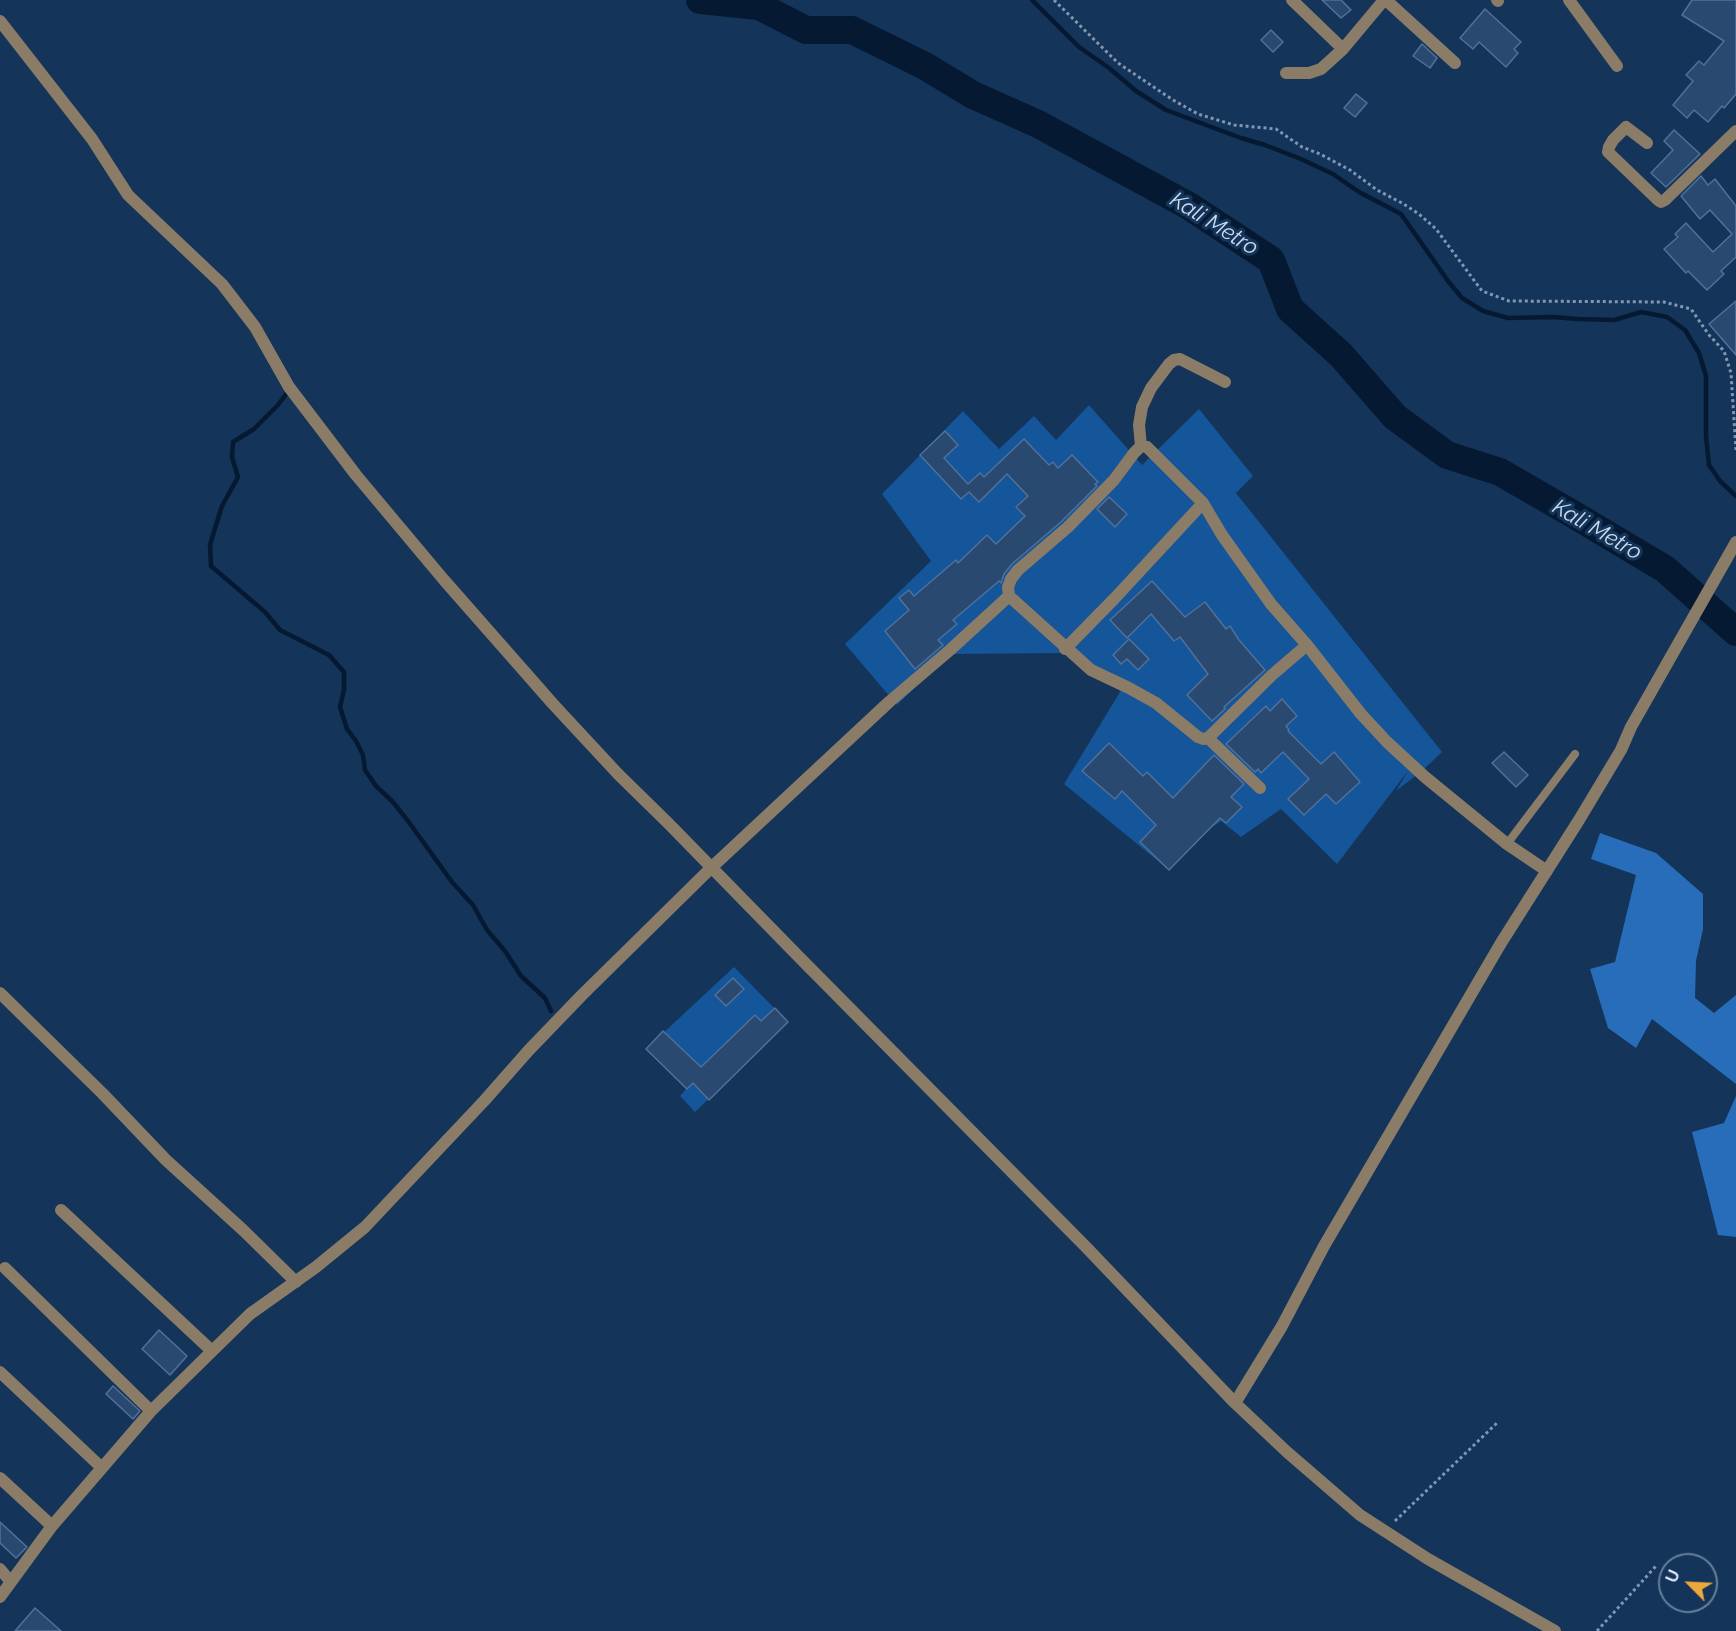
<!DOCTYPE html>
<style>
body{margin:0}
#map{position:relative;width:1736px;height:1631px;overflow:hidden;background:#143459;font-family:Raleway,sans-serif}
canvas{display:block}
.north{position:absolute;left:1658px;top:1553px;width:60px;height:60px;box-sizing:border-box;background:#143459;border:2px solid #677f9b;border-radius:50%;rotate:294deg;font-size:16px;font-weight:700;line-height:24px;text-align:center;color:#e4effe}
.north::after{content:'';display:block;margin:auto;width:21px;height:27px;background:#eda83c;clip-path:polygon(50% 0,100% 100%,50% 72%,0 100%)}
</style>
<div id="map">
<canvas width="1736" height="1631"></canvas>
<div class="north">U</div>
</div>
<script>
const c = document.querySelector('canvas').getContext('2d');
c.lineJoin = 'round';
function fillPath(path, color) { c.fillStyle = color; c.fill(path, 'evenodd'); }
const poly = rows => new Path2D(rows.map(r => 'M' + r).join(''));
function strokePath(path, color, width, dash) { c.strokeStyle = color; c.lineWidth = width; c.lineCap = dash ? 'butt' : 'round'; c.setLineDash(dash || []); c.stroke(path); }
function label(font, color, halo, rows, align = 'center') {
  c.font = font + ' Raleway,sans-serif'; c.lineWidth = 6; c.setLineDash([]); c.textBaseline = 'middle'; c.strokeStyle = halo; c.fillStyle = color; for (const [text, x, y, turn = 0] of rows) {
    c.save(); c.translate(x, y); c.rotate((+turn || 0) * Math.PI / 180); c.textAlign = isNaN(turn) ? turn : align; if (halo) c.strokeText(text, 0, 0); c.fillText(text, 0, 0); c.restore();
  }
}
fillPath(poly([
 [1089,405,1142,465,1199,409,1253,476,1236,493,1442,752,1423,770,1396,791,1408,771,1337,864,1281,809,1241,837,1221,821,1207,831,1169,870,1064,784,1123,687,1063,653,949,654,897,705,845,644,931,561,882,494,963,411,999,449,1034,416,1056,440],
 [734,967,788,1022,695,1112,680,1096,686,1089,646,1049]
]), '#155599');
fillPath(poly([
 [1600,833,1656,853,1703,894,1703,929,1696,961,1695,998,1714,1013,1736,995,1736,1084,1652,1019,1636,1048,1608,1028,1590,969,1615,962,1636,875,1591,859],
 [1736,1096,1736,1237,1718,1235,1692,1132,1724,1123]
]), '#286dba');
strokePath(poly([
 [1032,0,1079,47,1109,68,1136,91,1166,110,1241,138,1265,145,1301,159,1333,174,1359,192,1401,214,1448,281,1462,298,1483,311,1508,318,1553,317,1578,319,1614,320,1641,312,1667,317,1685,330,1699,353,1706,376,1706,436,1709,465,1720,481,1736,496],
 [289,390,278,405,254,429,233,442,232,457,238,477,222,506,216,525,210,545,211,566,265,612,280,630,329,655,344,672,344,690,340,707,347,729,356,741,363,755,365,770,376,786,393,802,408,821,452,882,473,905,487,930,505,951,521,976,545,998,551,1011]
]), '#051a32', 4.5);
strokePath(poly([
 [700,0,759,6,806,30,852,30,925,66,973,95,1038,124,1189,206,1271,260,1290,309,1341,355,1395,417,1447,455,1500,472,1571,513,1665,569,1736,632]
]), '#051a32', 28);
const building = poly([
 [1322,0,1341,0,1351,10,1341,18,1322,0],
 [1692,0,1736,0,1736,94,1724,108,1722,106,1708,122,1694,110,1687,118,1673,105,1693,81,1686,75,1699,61,1704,65,1724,41,1682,15,1692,0],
 [1485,9,1521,42,1514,49,1518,53,1506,67,1479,42,1473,49,1460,38,1485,9],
 [1271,30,1283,42,1273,52,1261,40,1271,30],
 [1422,44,1437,58,1430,68,1413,56,1422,44],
 [1356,94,1367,103,1355,117,1344,108,1356,94],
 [1674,130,1700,154,1666,187,1651,173,1673,150,1664,141,1674,130],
 [1701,176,1708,185,1715,179,1736,206,1736,257,1721,271,1724,274,1707,290,1688,271,1686,273,1664,249,1678,237,1675,234,1686,223,1713,252,1732,234,1710,210,1700,219,1681,196,1701,176],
 [1736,301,1736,355,1709,324,1736,301],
 [945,431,958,445,944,458,968,484,980,473,984,477,1024,439,1049,465,1053,462,1058,468,1072,455,1098,482,1095,484,1097,486,1062,521,1012,564,1004,574,1001,583,999,581,953,620,957,624,938,640,943,645,915,669,885,631,909,610,899,598,909,590,914,596,956,560,958,563,987,535,996,544,1025,516,1016,507,1028,496,1007,474,979,502,969,492,961,499,920,455,945,431],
 [1109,497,1127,514,1115,527,1097,509,1109,497],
 [1152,581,1185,617,1205,602,1226,629,1230,626,1239,640,1265,670,1224,707,1225,709,1212,721,1187,695,1208,674,1180,637,1174,641,1151,614,1127,638,1110,620,1152,581],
 [1129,639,1149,659,1138,670,1127,659,1121,664,1113,655,1129,639],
 [1282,699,1297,716,1286,726,1289,730,1288,731,1321,764,1334,752,1360,782,1336,804,1326,794,1304,815,1288,799,1309,779,1283,752,1261,773,1258,769,1255,772,1226,744,1266,706,1270,711,1282,699],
 [1109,743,1143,776,1147,772,1173,798,1214,755,1244,784,1231,797,1242,807,1226,823,1220,818,1169,870,1140,842,1156,825,1122,791,1115,799,1082,771,1109,743],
 [1504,752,1528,775,1516,787,1492,763,1504,752],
 [733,978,744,989,726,1006,715,995,733,978],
 [775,1008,788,1022,709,1100,693,1083,687,1089,646,1049,663,1031,701,1067,755,1015,761,1021,775,1008],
 [159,1330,187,1356,170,1375,142,1349,159,1330],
 [113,1386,140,1411,133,1419,106,1394,113,1386],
 [0,1522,27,1547,16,1558,0,1543,0,1522],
 [35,1608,61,1631,15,1631,35,1608]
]);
fillPath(building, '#294971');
strokePath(building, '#4f719b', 1.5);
strokePath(poly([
 [1054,0,1118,63,1173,100,1198,114,1234,125,1276,129,1302,147,1320,154,1350,170,1377,190,1402,203,1419,214,1436,229,1482,291,1509,301,1664,302,1691,309,1709,335,1724,351,1731,373,1736,450],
 [1395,1521,1498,1422],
 [1597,1631,1656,1566]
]), '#8296b0', 3, [3, 3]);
strokePath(poly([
 [1507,844,1575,754]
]), '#8b7c68', 8);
strokePath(poly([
 [1292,0,1343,49],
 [1386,0,1455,63],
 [1497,0,1498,1],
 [1569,0,1617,66],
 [0,21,92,139,128,195,222,284,255,327,289,387,356,475,444,580,553,704,618,774,669,824,802,960,1086,1247,1235,1403,1287,1452,1360,1515,1428,1559,1555,1631],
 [1286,73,1309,73,1321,69,1343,49,1384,0],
 [1647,143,1626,127,1613,140,1609,147,1608,152,1658,200,1661,202,1665,200,1736,131],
 [1141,446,1139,425,1142,407,1151,388,1169,364,1174,360,1180,359,1225,382],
 [1009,596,1091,670,1129,688,1156,703,1198,737,1203,739,1208,738,1272,675,1307,645],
 [1065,649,1114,599,1203,503],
 [1208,738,1260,788],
 [0,993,103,1094,166,1160,243,1230,296,1282],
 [61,1210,212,1351],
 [5,1268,151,1411],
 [0,1372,101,1467],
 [1235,1403,1282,1326,1324,1246,1501,943,1579,820,1621,750,1631,727,1736,542],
 [0,1478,52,1526],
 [0,1569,10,1581],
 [0,1597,52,1526,151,1411,250,1314,316,1267,365,1227,484,1101,529,1050,582,995,712,867,889,702,950,650,1009,596,1008,587,1011,579,1018,570,1068,527,1114,480,1134,453,1141,446,1147,447,1203,503,1222,535,1271,604,1307,645,1361,714,1387,742,1425,777,1507,844,1547,871]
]), '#8b7c68', 12);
label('italic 22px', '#cadaef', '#143459', [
 ["Kali Metro",1214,224,32],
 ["Kali Metro",1597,530,30]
]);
</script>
